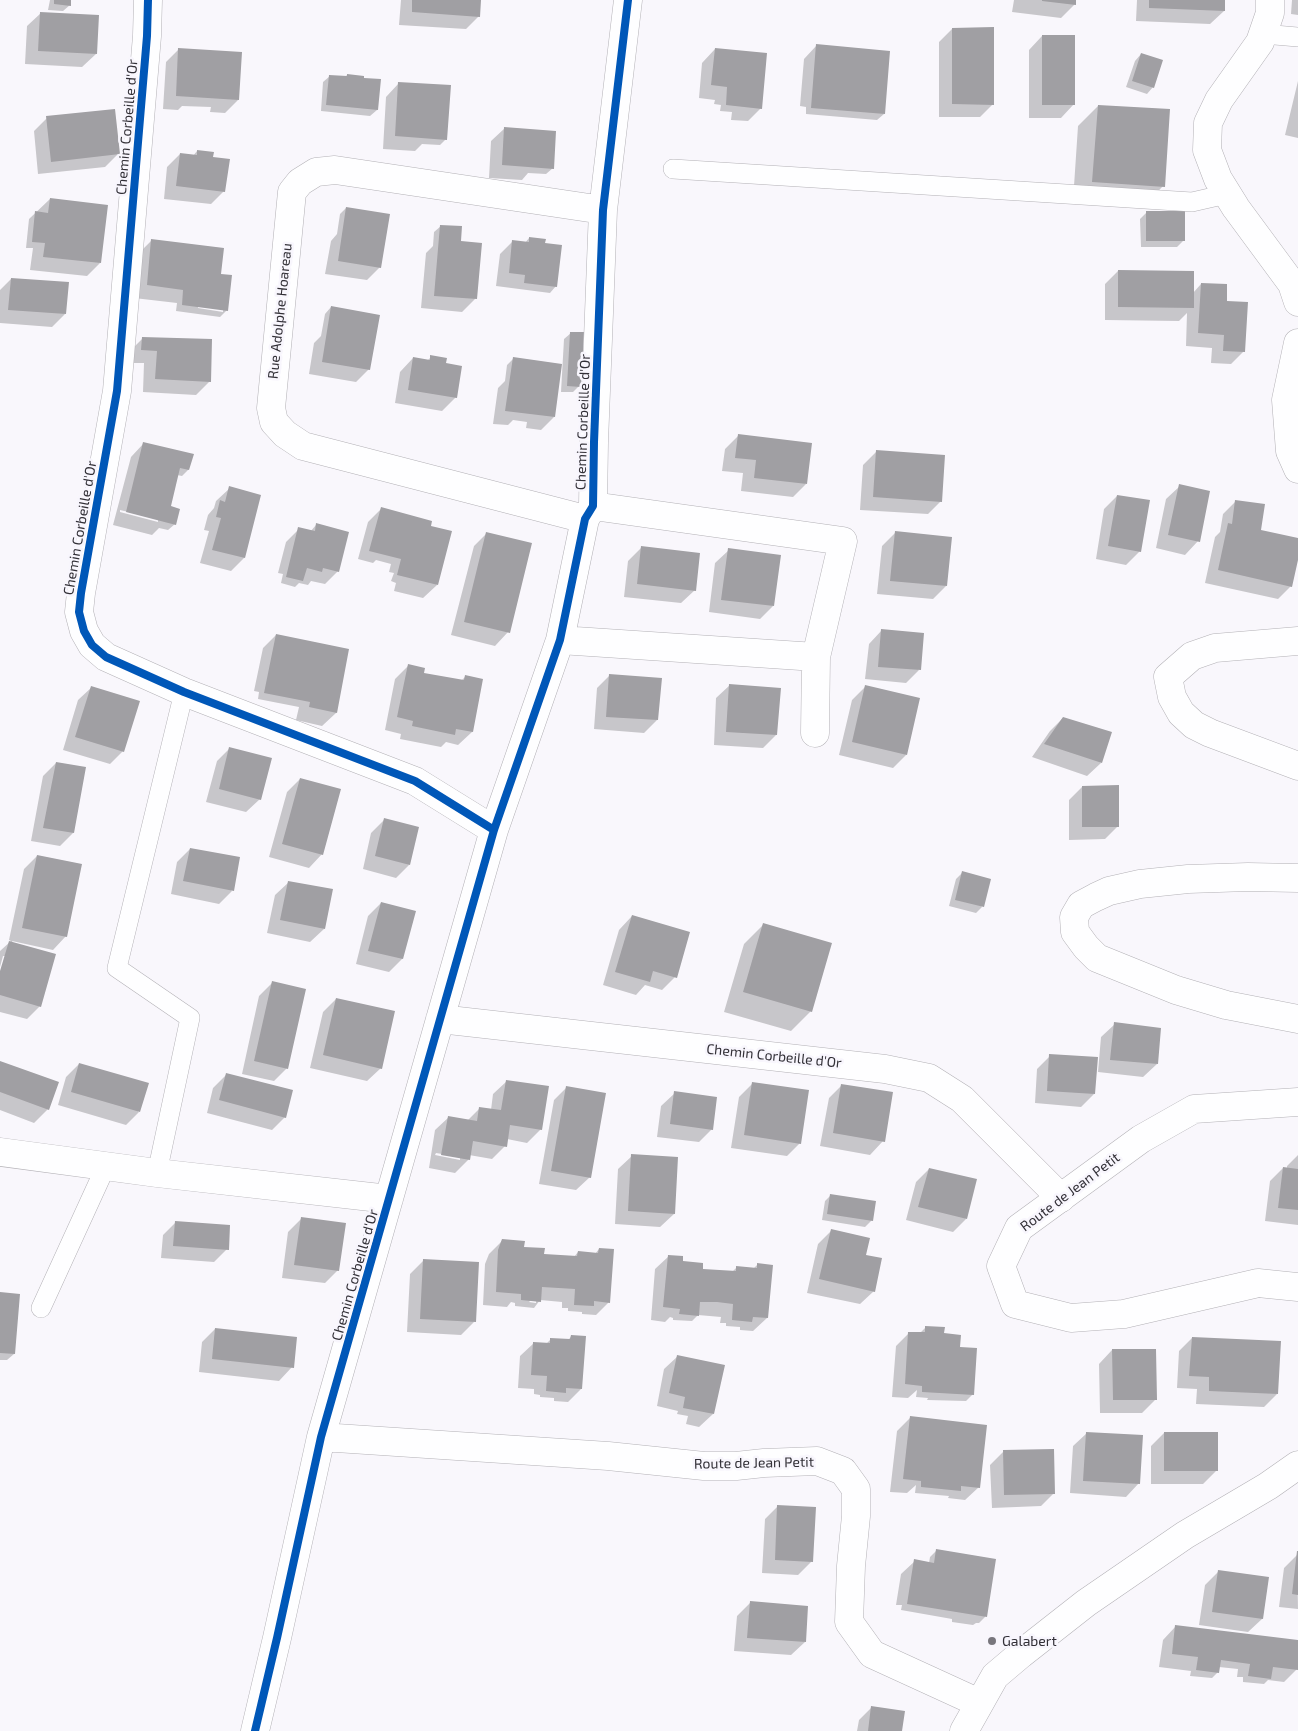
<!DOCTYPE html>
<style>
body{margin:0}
canvas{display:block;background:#f9f7fc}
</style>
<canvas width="1298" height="1731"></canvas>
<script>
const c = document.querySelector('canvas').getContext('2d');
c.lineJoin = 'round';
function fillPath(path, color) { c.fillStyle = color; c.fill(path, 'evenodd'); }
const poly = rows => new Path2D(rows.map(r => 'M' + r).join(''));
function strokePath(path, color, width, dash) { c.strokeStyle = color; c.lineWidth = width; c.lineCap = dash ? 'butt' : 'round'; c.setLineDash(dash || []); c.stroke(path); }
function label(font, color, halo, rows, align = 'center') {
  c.font = font + ' "Exo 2",sans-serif'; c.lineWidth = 5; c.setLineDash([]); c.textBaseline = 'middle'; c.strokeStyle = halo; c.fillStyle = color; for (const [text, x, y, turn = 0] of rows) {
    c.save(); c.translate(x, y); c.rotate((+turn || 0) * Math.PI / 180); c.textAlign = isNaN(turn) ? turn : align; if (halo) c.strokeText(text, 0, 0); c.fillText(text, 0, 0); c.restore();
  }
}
fillPath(poly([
 [50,0,70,0,70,5,63,11,48,10],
 [401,0,480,0,479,16,466,29,399,25],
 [1014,0,1075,0,1075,4,1061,18,1012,12],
 [1137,0,1224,0,1224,11,1210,24,1136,21],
 [1292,0,1298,0,1298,15,1291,14],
 [41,13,96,54,82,67,25,64,27,26],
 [952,29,993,104,980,117,939,117,939,42],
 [1042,36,1074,104,1061,118,1029,118,1029,50],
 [817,45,884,114,877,120,806,114,806,107,800,106,804,59],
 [179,49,238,100,225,113,210,112,211,107,182,106,178,110,163,109,166,62],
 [715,49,761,108,748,121,731,120,732,112,720,111,721,105,714,104,715,100,699,98,702,63],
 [1141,54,1153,87,1147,94,1126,87,1135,61],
 [347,75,363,79,377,110,370,116,321,111,323,82,330,76,345,77],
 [1298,81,1298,138,1285,135],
 [399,83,446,139,440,145,422,144,415,151,383,149,386,97],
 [1098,106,1163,186,1144,206,1073,201,1078,126],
 [47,118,118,154,105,167,38,174,34,131],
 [505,128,553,168,546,174,528,173,522,180,489,178,491,141],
 [197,151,211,158,224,191,211,204,164,199,167,167,180,154,193,156],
 [50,199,100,263,87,276,30,270,33,248,26,248,29,219],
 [346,208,380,267,367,280,325,274,331,241,337,234,340,214],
 [1147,212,1183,241,1177,247,1141,247,1140,219],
 [441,226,460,240,475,299,462,312,421,308,426,253,433,246,434,232],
 [529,238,544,244,556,286,550,293,496,286,500,254,513,241,525,243],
 [151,241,219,277,227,310,220,317,176,311,177,303,134,298,138,254],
 [198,306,223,309,223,312,198,308],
 [1118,271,1193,293,1201,284,1226,302,1244,351,1231,364,1211,363,1212,348,1186,346,1187,313,1179,321,1105,320,1105,284],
 [11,279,65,314,52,327,0,323,0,290],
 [331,307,369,369,356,382,309,374,314,343,321,336,325,314],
 [571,333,579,386,573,392,561,392,564,339],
 [143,338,210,381,196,395,143,392,144,363,128,363,130,351],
 [431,357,444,364,456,397,442,411,395,403,400,372,413,358,427,361],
 [513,359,554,417,541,430,526,428,527,422,513,420,508,425,493,424,498,388,505,381,507,365],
 [738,436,806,484,793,497,741,491,743,473,722,471,725,449],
 [144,443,192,455,188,470,182,476,177,475,168,510,175,524,168,530,159,528,152,535,113,525,131,457],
 [120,510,158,519,158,522,120,512],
 [876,452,941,501,928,514,860,510,863,465],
 [1180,486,1198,541,1185,555,1156,548,1166,499],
 [230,488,244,558,231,571,200,563,209,531,204,530,208,515,214,508,216,501],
 [1117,496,1140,551,1126,565,1096,559,1104,509],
 [1236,501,1259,531,1298,539,1298,554,1291,586,1278,599,1205,583,1215,537,1220,532,1223,514],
 [381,509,437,585,423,598,394,591,396,583,391,581,394,573,389,572,391,564,376,560,373,563,358,559,368,522],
 [316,525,338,571,325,584,311,581,308,585,299,583,295,587,281,583,283,574,278,573,286,542,299,529,310,532],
 [487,533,508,632,495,646,451,635,474,546],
 [895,533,946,586,933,599,877,594,882,546],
 [641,548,695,590,681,603,624,597,628,561],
 [729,550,773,606,760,619,709,612,715,563],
 [882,630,919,670,906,683,865,679,869,644],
 [276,635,348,650,336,713,322,726,296,720,299,707,258,699,259,692,254,691,263,648],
 [408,666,423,674,461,681,465,677,482,680,472,732,458,745,446,742,441,747,400,739,401,734,385,730,395,679],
 [610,675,657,720,644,733,594,729,597,688],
 [730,685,776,735,763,748,714,745,716,698],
 [92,687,123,751,110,764,63,750,78,700],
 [865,687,906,755,893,768,839,755,852,700],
 [1063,718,1101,763,1087,776,1032,757,1050,731],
 [230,748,260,799,246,812,206,802,217,761],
 [56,763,73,833,60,846,31,841,43,776],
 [300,779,322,854,309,868,269,857,287,792],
 [1082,787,1118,826,1105,839,1069,840,1069,800],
 [385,819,409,865,396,878,363,869,371,833],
 [190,849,232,891,219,904,171,894,177,862],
 [37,856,66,936,53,950,12,941,40,1006,27,1019,0,1012,0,976,6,956,3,956,0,967,0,951,11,941,9,940,24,869],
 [962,873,982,907,976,913,949,906,956,879],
 [289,882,324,929,310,942,267,933,275,895],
 [381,903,415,912,402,959,389,972,356,964,368,916],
 [632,916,675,977,662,990,645,985,636,995,603,985,619,930],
 [763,925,811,1011,791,1031,724,1012,744,944],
 [273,982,287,1068,274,1081,242,1074,259,996],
 [336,999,381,1068,367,1081,310,1068,323,1012],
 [1115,1024,1157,1064,1143,1077,1098,1072,1101,1037],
 [1050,1056,1094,1094,1081,1107,1035,1103,1037,1069],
 [0,1062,48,1109,34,1123,0,1110],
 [79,1064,139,1112,126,1125,58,1105,66,1077],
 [226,1075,285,1117,272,1130,207,1113,213,1088],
 [507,1081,541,1129,527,1143,507,1139,505,1146,492,1159,469,1155,469,1159,455,1173,429,1168,435,1130,449,1117,467,1121,480,1108,491,1110,493,1094],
 [436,1153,460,1157,460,1160,435,1155],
 [752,1084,800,1143,787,1156,731,1148,739,1097],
 [842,1085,883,1141,870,1155,820,1146,829,1098],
 [567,1087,590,1177,576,1190,539,1184,554,1100],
 [675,1093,712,1129,699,1142,657,1137,661,1106],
 [1298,1155,1298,1225,1265,1221,1270,1181,1283,1168,1287,1168,1287,1166],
 [632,1156,674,1214,660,1227,615,1224,618,1169],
 [929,1169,966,1219,953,1232,906,1220,916,1182],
 [831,1195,872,1220,865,1227,822,1220,825,1201],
 [301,1219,338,1270,325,1283,282,1278,288,1232],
 [176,1222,227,1249,214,1262,161,1258,163,1235],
 [831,1231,864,1259,874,1291,860,1304,807,1293,818,1244],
 [502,1241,543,1255,574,1257,578,1252,595,1254,599,1249,609,1302,596,1315,582,1314,582,1312,568,1311,568,1308,562,1308,562,1302,540,1300,534,1308,515,1306,515,1303,511,1302,507,1307,483,1305,485,1264,489,1254],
 [531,1300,536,1300,536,1303,529,1302],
 [669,1256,702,1270,732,1272,737,1267,753,1269,758,1264,767,1318,753,1331,740,1330,740,1327,726,1326,726,1323,720,1323,721,1317,698,1315,692,1321,673,1320,673,1318,670,1317,665,1322,651,1320,655,1269],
 [423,1261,474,1322,461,1335,407,1332,410,1274],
 [0,1294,14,1354,7,1360,0,1360],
 [925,1328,942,1334,959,1348,973,1394,966,1401,927,1400,928,1398,916,1397,917,1390,908,1398,892,1397,896,1346,909,1333,920,1333],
 [215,1329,292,1367,279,1381,199,1372,202,1342],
 [572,1336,585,1337,581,1389,568,1402,554,1401,554,1398,540,1397,540,1395,534,1394,534,1389,518,1388,520,1356,534,1343,546,1344,551,1339,568,1340],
 [1192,1338,1277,1394,1264,1407,1196,1404,1197,1389,1177,1388,1179,1351],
 [1112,1350,1155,1400,1142,1413,1100,1413,1099,1364],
 [678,1356,713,1414,699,1427,686,1424,688,1416,677,1414,678,1411,657,1406,664,1369],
 [910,1418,979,1487,965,1500,948,1498,949,1496,915,1493,916,1485,907,1493,890,1492,897,1431],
 [1087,1433,1139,1483,1126,1497,1070,1493,1073,1446],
 [1164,1433,1216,1471,1203,1484,1151,1484,1151,1446],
 [1004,1451,1054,1493,1041,1506,992,1508,990,1465],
 [778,1506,811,1562,798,1575,762,1573,765,1519],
 [937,1550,995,1560,985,1617,979,1623,976,1623,973,1625,952,1622,952,1619,901,1610,902,1605,896,1605,901,1574,915,1561,929,1563,930,1557],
 [1297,1555,1298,1609,1279,1607,1284,1568],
 [1218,1572,1268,1578,1262,1619,1248,1632,1199,1625,1205,1585],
 [750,1603,805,1642,791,1655,734,1651,737,1616],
 [1176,1626,1298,1641,1297,1669,1284,1682,1268,1680,1264,1684,1243,1682,1243,1677,1237,1677,1238,1669,1219,1667,1218,1672,1212,1678,1190,1676,1191,1671,1159,1667,1163,1640],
 [872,1707,901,1731,857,1731,859,1720]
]), '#0003');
fillPath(poly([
 [54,0,71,0,71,6,54,4],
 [412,0,481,0,480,17,412,12],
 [1042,0,1076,0,1076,5,1042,1],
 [1149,0,1225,0,1225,11,1149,8],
 [40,12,99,15,97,54,38,51],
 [994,27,994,105,952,104,952,28],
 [1042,35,1075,35,1075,105,1042,105],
 [816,44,890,51,885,114,811,108],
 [178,48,242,52,239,100,176,96],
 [715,48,767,53,762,109,726,105,727,87,711,85],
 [1141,53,1163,60,1154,88,1132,81],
 [347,74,364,76,364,78,381,79,378,110,326,105,329,75,347,76],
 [398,82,451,85,447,140,395,136],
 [1098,105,1170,109,1165,187,1092,182],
 [115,109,120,154,51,162,46,116],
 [504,127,556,131,554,169,502,165],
 [197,150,214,152,213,157,230,159,225,192,176,186,180,153,197,155],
 [50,198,108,205,101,263,43,257,45,243,32,242,35,211,48,213],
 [346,207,390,214,381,268,338,261],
 [1146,211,1185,211,1185,241,1146,241],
 [440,225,462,226,461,241,482,243,477,299,434,296],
 [529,237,546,239,545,243,562,245,557,287,524,283,525,275,509,273,512,240,529,242],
 [151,239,224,248,221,274,232,275,228,311,182,305,183,290,147,285],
 [1118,270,1194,271,1194,308,1118,307],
 [11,278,69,282,66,314,8,310],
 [1201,283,1227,284,1227,301,1248,302,1245,352,1223,351,1224,335,1198,333],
 [331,306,380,315,370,370,322,362],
 [570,332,584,332,581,387,567,386],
 [142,337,212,339,211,382,155,379,157,351,141,350],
 [430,355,447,358,446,363,462,366,457,398,408,390,413,357,430,360],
 [513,357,562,364,555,417,505,411],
 [738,434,812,443,807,484,754,478,756,460,735,458],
 [143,442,194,454,189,470,180,468,171,506,180,509,176,525,126,512],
 [876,450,945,455,942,502,873,497],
 [1179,484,1210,491,1200,542,1168,535],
 [229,486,261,495,245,558,212,550,221,518,216,517,220,500,225,502],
 [1117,495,1150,500,1141,552,1108,546],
 [1235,500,1265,504,1261,530,1298,538,1298,560,1292,587,1218,570,1228,523,1232,524],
 [381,507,432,521,431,526,452,531,438,585,397,575,401,559,369,551],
 [316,523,349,532,339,572,323,568,322,572,307,568,303,581,286,577,298,527,315,531],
 [895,531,952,537,947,586,890,581],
 [486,532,532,543,510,633,464,622],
 [641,546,700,553,696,591,637,584],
 [728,548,781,555,774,606,721,600],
 [881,629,924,633,921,670,878,667],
 [276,634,349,649,337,713,309,707,310,702,264,693],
 [408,664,425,668,424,673,464,680,465,675,483,679,473,732,456,729,455,735,412,726,413,721,397,717],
 [609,674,662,678,658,720,606,717],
 [729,684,781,688,777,735,726,732],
 [865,685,920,698,907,755,852,742],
 [91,686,140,701,124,752,75,737],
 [1063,717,1112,732,1102,763,1044,744],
 [229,747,272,758,261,800,219,789],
 [56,762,86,767,74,833,43,828],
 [300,778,341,789,323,855,282,844],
 [1119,785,1119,827,1082,827,1082,786],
 [384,818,419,827,410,865,375,856],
 [190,848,240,857,234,891,183,881],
 [37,855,82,864,67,937,22,928],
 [962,871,991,879,984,907,955,900],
 [288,881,333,889,325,929,280,920],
 [381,902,416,911,403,959,368,951],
 [632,915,690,932,677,978,653,971,650,982,615,972],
 [763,923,832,943,812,1012,743,992],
 [9,941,56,954,41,1007,0,995,0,971],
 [272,981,306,989,288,1069,254,1061],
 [336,998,395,1011,382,1069,323,1055],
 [1114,1022,1161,1028,1158,1064,1110,1060],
 [1049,1054,1098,1057,1095,1094,1047,1091],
 [0,1061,59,1082,49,1110,0,1092],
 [79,1063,149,1083,140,1112,71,1092],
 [226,1073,293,1090,286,1118,219,1100],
 [506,1080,549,1086,542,1130,510,1125,507,1147,473,1141,470,1160,441,1155,448,1116,477,1121,479,1107,501,1110],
 [752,1082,809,1090,801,1144,744,1135],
 [841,1084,893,1092,885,1142,833,1133],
 [566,1086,606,1093,591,1178,551,1171],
 [674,1091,717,1097,713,1130,670,1124],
 [631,1154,678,1157,675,1214,628,1211],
 [1283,1167,1298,1169,1298,1210,1278,1208],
 [929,1168,977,1179,967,1219,918,1207],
 [830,1194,876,1201,873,1221,827,1214],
 [301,1217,346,1223,339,1271,294,1265],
 [175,1221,230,1225,229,1250,173,1246],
 [831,1229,870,1238,866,1255,882,1258,875,1292,819,1279],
 [502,1239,525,1241,524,1247,545,1248,544,1254,577,1256,578,1251,598,1253,599,1248,614,1249,610,1303,594,1301,594,1306,574,1305,575,1289,542,1287,541,1302,521,1300,521,1294,496,1292,498,1250],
 [668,1255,683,1256,683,1261,703,1263,703,1269,736,1271,736,1266,757,1268,757,1263,773,1265,768,1318,753,1317,752,1322,732,1320,733,1304,717,1302,700,1302,699,1316,679,1314,680,1309,663,1307],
 [423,1259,479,1262,476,1322,420,1319],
 [0,1292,20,1294,15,1354,0,1353],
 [925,1326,945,1327,944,1333,961,1335,960,1347,977,1348,974,1395,922,1392,922,1386,905,1384,908,1332,925,1332],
 [215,1328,297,1337,294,1368,212,1359],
 [571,1335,586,1336,582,1389,566,1388,566,1393,546,1391,547,1376,531,1375,533,1342,550,1343,550,1338,570,1339],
 [1192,1337,1281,1341,1278,1394,1209,1391,1209,1377,1189,1376],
 [1112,1349,1156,1349,1157,1400,1113,1400],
 [677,1355,725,1365,714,1414,683,1408,685,1397,669,1393],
 [910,1416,987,1425,980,1488,961,1486,961,1491,921,1487,921,1481,903,1479],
 [1086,1432,1143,1435,1140,1484,1083,1481],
 [1164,1432,1218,1432,1218,1471,1164,1471],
 [1054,1449,1055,1494,1004,1495,1003,1450],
 [777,1505,816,1507,813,1562,775,1560],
 [936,1549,996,1559,987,1617,907,1604,914,1559,934,1563],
 [1297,1551,1298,1551,1298,1595,1292,1594],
 [1218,1570,1269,1577,1263,1619,1212,1612],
 [750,1601,808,1606,806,1642,747,1638],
 [1175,1625,1298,1640,1298,1670,1273,1667,1271,1679,1248,1676,1250,1664,1221,1660,1219,1673,1196,1670,1198,1657,1172,1654],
 [871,1706,905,1711,902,1731,868,1731]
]), '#a09fa3');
const lane = poly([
 [1263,34,1298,37],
 [673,169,1192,202,1227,194],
 [157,1173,190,1018,117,968,184,692],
 [41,1308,106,1166]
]);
const street = poly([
 [148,0,147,36,117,391,81,593,79,612,84,631,92,645,106,657,184,692,415,781,494,830],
 [593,506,843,541,816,657,815,733],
 [585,519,303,446,285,434,274,422,271,408,292,192,300,182,316,172,335,170,603,210],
 [560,640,816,657],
 [440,1019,885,1069,929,1078,962,1099,1061,1198],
 [0,1152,157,1173,389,1199],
 [321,1437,608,1456,704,1466,736,1466,764,1463,817,1461,843,1471,856,1489,856,1516,851,1566,849,1622,872,1654,979,1703],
 [255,1731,277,1638,321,1437,494,830,560,640,585,519,593,506,594,442,603,210,628,0]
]);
const secondary = poly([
 [1270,0,1270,13,1260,42,1219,100,1208,123,1207,150,1218,179,1236,208,1292,284,1298,302],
 [1298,343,1286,400,1290,451,1298,469],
 [1298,641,1215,648,1192,656,1168,677,1172,697,1181,713,1194,725,1210,733,1298,766],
 [1298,878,1248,877,1188,879,1140,884,1109,891,1096,897,1081,905,1074,917,1075,932,1086,947,1097,958,1176,990,1226,1005,1298,1019],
 [1298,1102,1194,1109,1141,1139,1019,1228,1001,1266,1015,1304,1071,1318,1124,1314,1258,1283,1298,1287],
 [964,1731,995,1676,1021,1654,1086,1603,1185,1535,1268,1486,1298,1465]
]);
strokePath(lane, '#b3b1b6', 20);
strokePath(street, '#b3b1b6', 29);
strokePath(secondary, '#b3b1b6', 29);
strokePath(lane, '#fefeff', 19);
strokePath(street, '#fefeff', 28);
strokePath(secondary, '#fefeff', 28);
strokePath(poly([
 [148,0,147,36,117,391,81,593,79,612,84,631,92,645,106,657,184,692,415,781,494,830],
 [255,1731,277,1638,321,1437,494,830,560,640,585,519,593,506,594,442,603,210,628,0]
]), '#0057b8', 8);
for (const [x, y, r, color] of [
 [992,1641,5,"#78767c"]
]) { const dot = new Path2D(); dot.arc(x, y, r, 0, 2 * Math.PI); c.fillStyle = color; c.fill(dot); strokePath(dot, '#f8f6fd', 2); }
label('14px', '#323037', '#f8f6fd', [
 ["Chemin Corbeille d'Or",127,127,-85],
 ["Rue Adolphe Hoareau",280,311,-84],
 ["Chemin Corbeille d'Or",583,422,-88],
 ["Chemin Corbeille d'Or",80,528,-80],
 ["Chemin Corbeille d'Or",774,1056,6],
 ["Route de Jean Petit",1070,1192,-37],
 ["Chemin Corbeille d'Or",355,1275,-74],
 ["Route de Jean Petit",754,1463,-1]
]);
label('14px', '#323037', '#f8f6fd', [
 ["Galabert",1002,1641]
], 'left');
</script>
